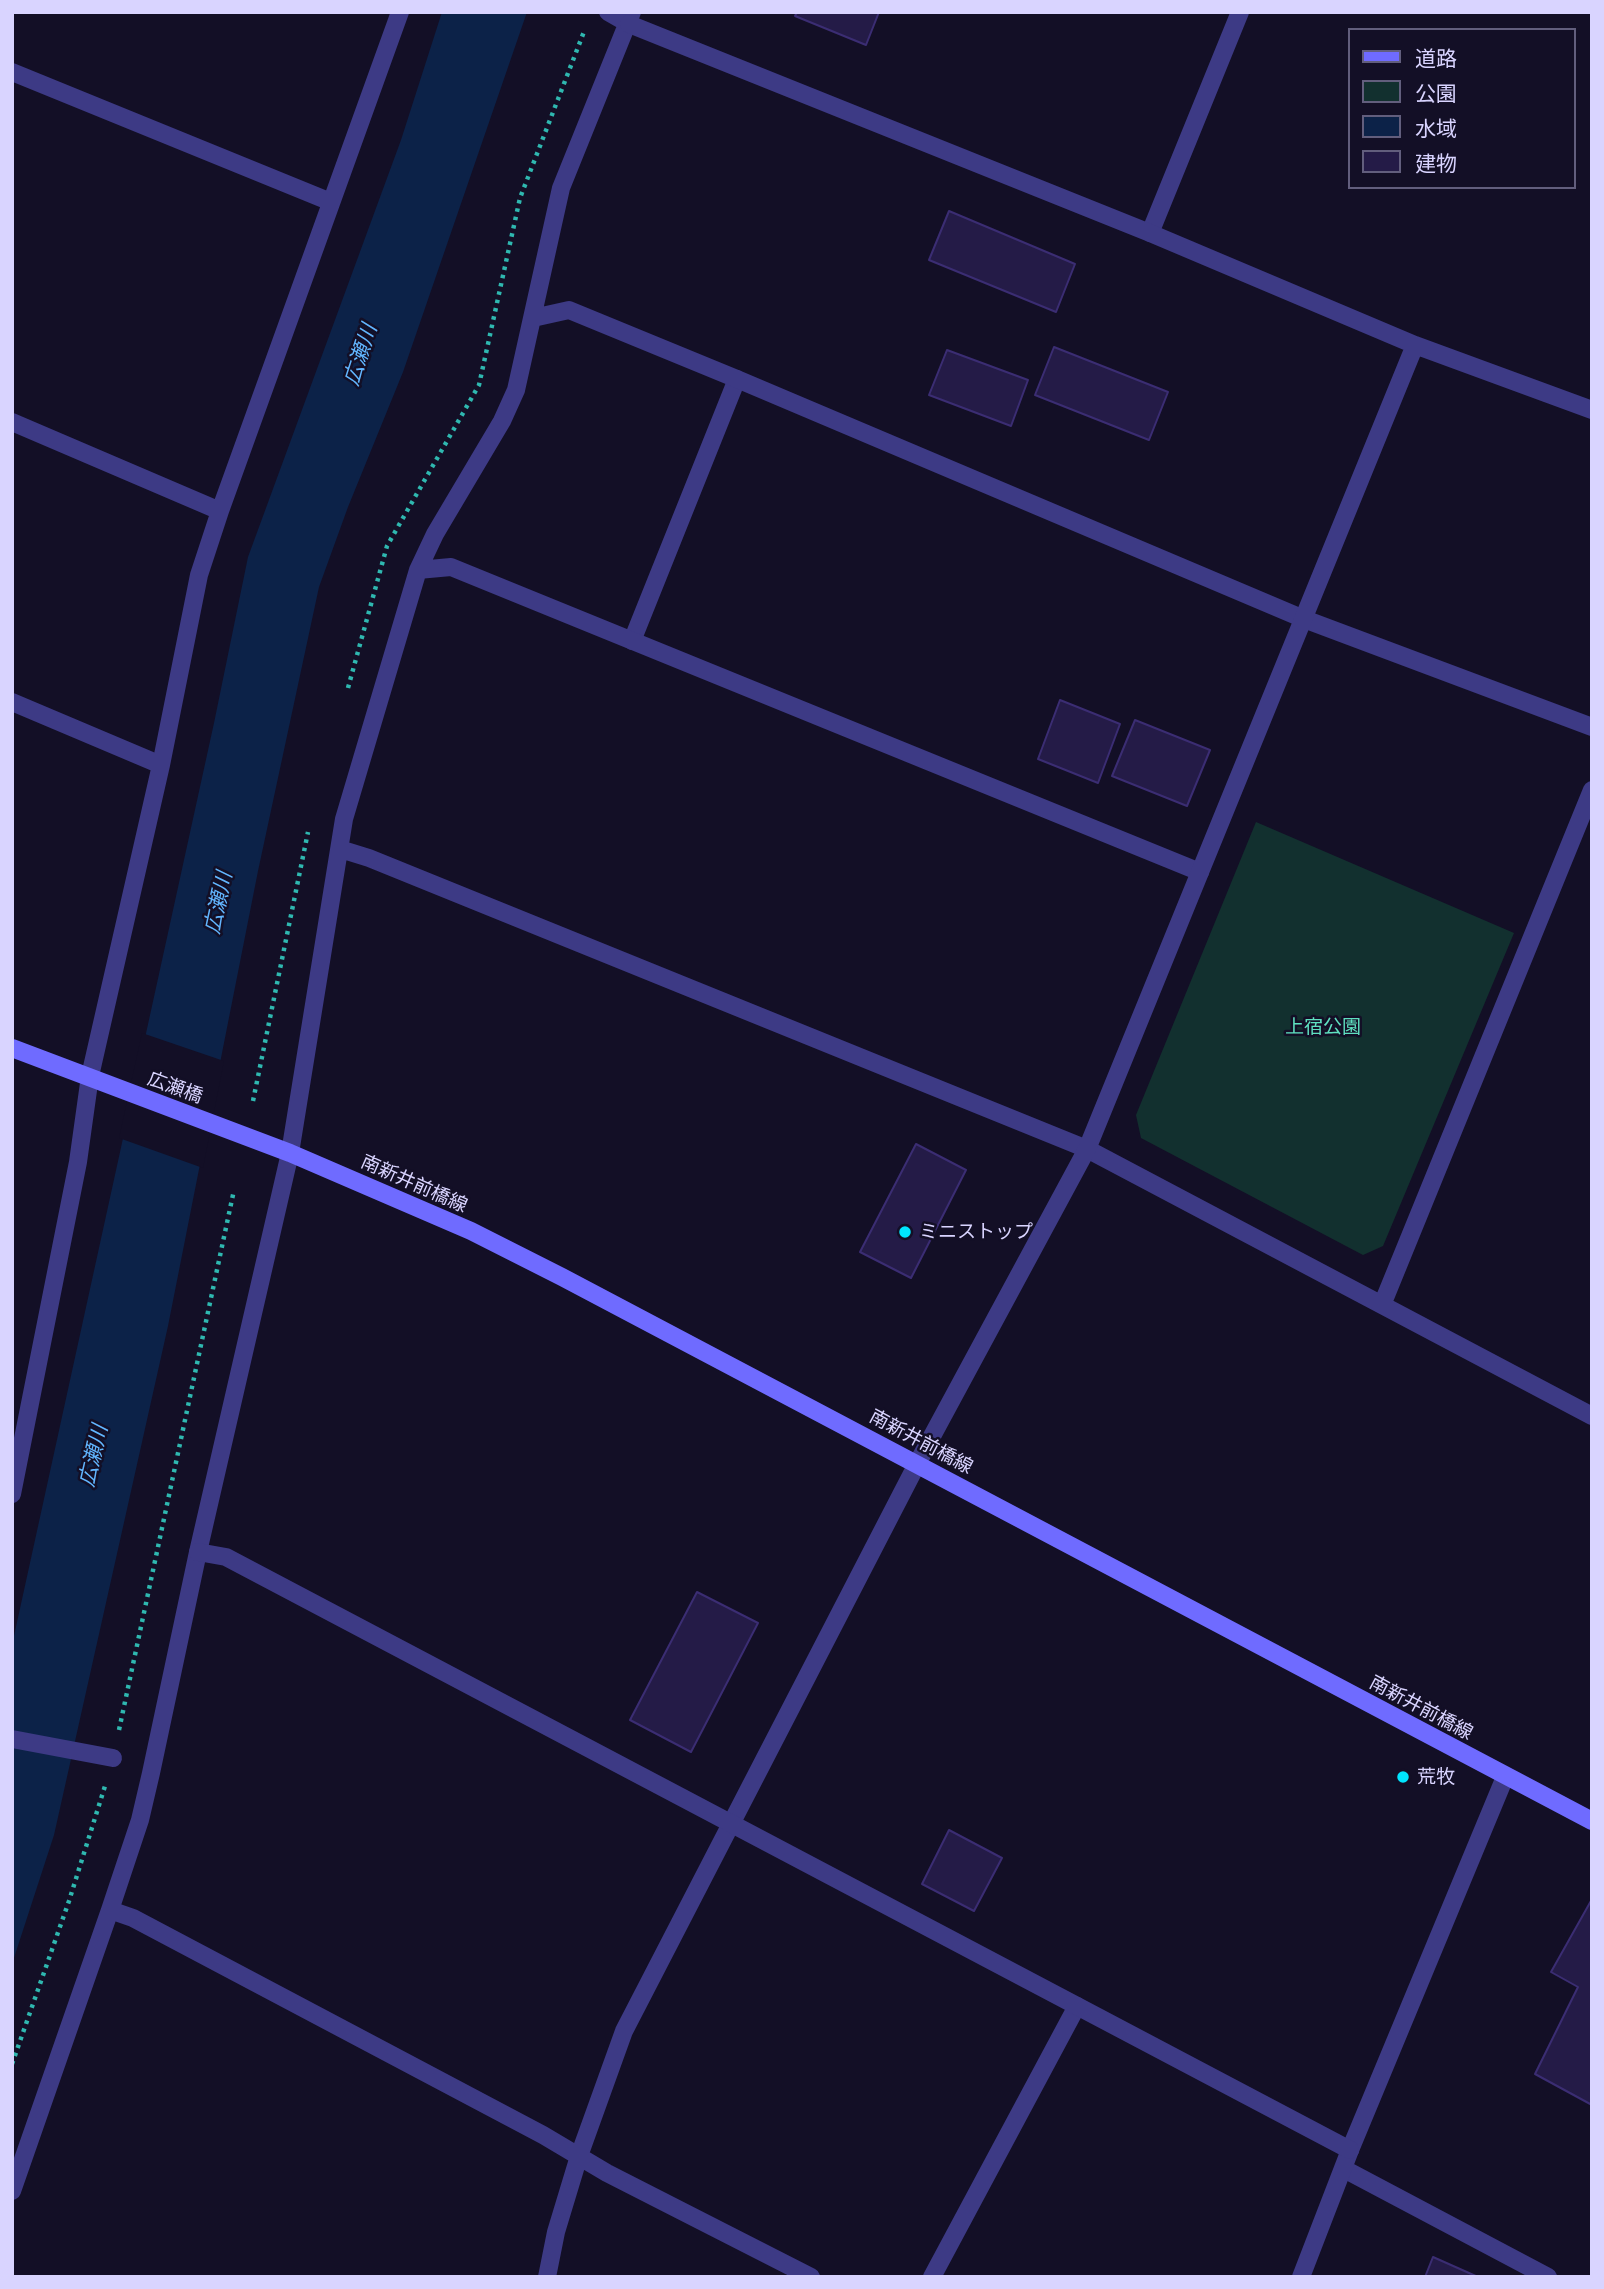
<!DOCTYPE html>
<meta charset="utf-8">
<style>
body{margin:0}
#map{position:relative;width:1604px;height:2289px;overflow:hidden;background:#130f26;font-family:"Alegreya Sans","Noto Sans JP",sans-serif}
canvas{display:block}
.frame{position:absolute;inset:0;border:14px solid #d9d4ff;pointer-events:none}
.legend{position:absolute;left:1348px;top:28px;width:228px;height:161px;box-sizing:border-box;background:#130f26;border:2px solid #625e7d;margin:0;padding:9px 12px;list-style:none;font-size:21px;color:#d9d4ff}
.legend li{display:flex;align-items:center;gap:14px;height:35px}
.legend b{width:35px;border:2px solid #625e7d}
</style>
<div id="map">
<canvas width="1604" height="2289"></canvas>
<div class="frame"></div>
<ul class="legend">
<li><b style="height:9px;background:#6f6bff"></b>道路</li>
<li><b style="height:19px;background:#12302f"></b>公園</li>
<li><b style="height:19px;background:#0c2248"></b>水域</li>
<li><b style="height:19px;background:#241b47"></b>建物</li>
</ul>
</div>
<script>
const c = document.querySelector('canvas').getContext('2d');
c.lineJoin = 'round';
function fillPath(path, color) { c.fillStyle = color; c.fill(path, 'evenodd'); }
const poly = rows => new Path2D(rows.map(r => 'M' + r).join(''));
function strokePath(path, color, width, dash) { c.strokeStyle = color; c.lineWidth = width; c.lineCap = dash ? 'butt' : 'round'; c.setLineDash(dash || []); c.stroke(path); }
function label(font, color, halo, rows, align = 'center') {
  c.font = font + ' "Alegreya Sans","Noto Sans JP",sans-serif'; c.lineWidth = 5; c.setLineDash([]); c.textBaseline = 'middle'; c.strokeStyle = halo; c.fillStyle = color; for (const [text, x, y, turn = 0] of rows) {
    c.save(); c.translate(x, y); c.rotate((+turn || 0) * Math.PI / 180); c.textAlign = isNaN(turn) ? turn : align; if (halo) c.strokeText(text, 0, 0); c.fillText(text, 0, 0); c.restore();
  }
}
fillPath(poly([
 [1256,822,1514,933,1383,1246,1363,1255,1141,1138,1136,1115]
]), '#12302f');
fillPath(poly([
 [442,12,527,12,403,372,348,507,319,587,258,871,168,1326,54,1835,12,1964,12,1645,214,723,248,557,401,140]
]), '#0c2248');
fillPath(poly([
 [142,1033,224,1061,203,1168,119,1138]
]), '#130f26');
const building = poly([
 [797,12,879,12,866,45,795,16,797,12],
 [949,211,1075,264,1056,312,929,260,949,211],
 [1054,347,1168,392,1149,440,1035,395,1054,347],
 [947,350,1028,380,1011,426,929,395,947,350],
 [1060,700,1120,724,1098,783,1038,759,1060,700],
 [1135,720,1210,750,1187,806,1112,776,1135,720],
 [916,1144,966,1170,911,1278,860,1252,916,1144],
 [697,1592,758,1623,691,1752,630,1720,697,1592],
 [949,1830,1002,1858,974,1911,922,1884,949,1830],
 [1592,1899,1592,2105,1535,2074,1578,1987,1551,1972,1592,1899],
 [1433,2257,1478,2277,1425,2277,1433,2257]
]);
fillPath(building, '#241b47');
strokePath(building, '#3b2d73', 2);
strokePath(poly([
 [348,688,387,546,479,385,520,198,585,29],
 [253,1101,308,832],
 [119,1730,234,1190],
 [12,2064,69,1901,105,1786]
]), '#2fb8b0', 4.5, [3.5, 5]);
strokePath(poly([
 [632,641,737,379],
 [1350,2150,1505,1777],
 [1344,2169,1548,2277],
 [932,2277,1077,2006]
]), '#3d3a85', 18);
strokePath(poly([
 [12,1739,113,1758]
]), '#3d3a85', 18);
strokePath(poly([
 [608,12,629,24],
 [12,72,331,202],
 [1150,233,1240,12],
 [533,318,569,310,737,379,1304,619,1592,727],
 [12,422,220,511],
 [418,570,451,567,1200,872],
 [12,702,161,765],
 [340,849,369,858,1087,1149,1592,1416],
 [1382,1305,1592,790],
 [12,1494,78,1162,90,1076,161,765,199,575,220,511,400,12],
 [110,1910,133,1918,543,2135,607,2173,811,2277],
 [12,2191,110,1910,140,1820,151,1773,198,1552,290,1153,344,819,418,570,435,534,502,421,516,390,561,188,632,12],
 [547,2277,556,2232,579,2156,624,2031,917,1464],
 [1301,2277,1350,2150]
]), '#3d3a85', 18);
strokePath(poly([
 [629,24,1150,233,1415,345,1592,410],
 [917,1464,1087,1149,1415,345],
 [198,1552,226,1557,1350,2150]
]), '#3d3a85', 18);
strokePath(poly([
 [12,1048,290,1153,471,1231,562,1277,1592,1821]
]), '#6f6bff', 18);
for (const [x, y, r, color] of [
 [905,1232,7,"#00e5ff"],
 [1403,1777,7,"#00e5ff"]
]) { const dot = new Path2D(); dot.arc(x, y, r, 0, 2 * Math.PI); c.fillStyle = color; c.fill(dot); strokePath(dot, '#130f26', 2.5); }
label('19px', '#5fe0c0', '#130f26', [
 ["上宿公園",1323,1027]
]);
label('19px', '#d9d4ff', '#130f26', [
 ["広瀬橋",175,1088,20],
 ["南新井前橋線",414,1184,24],
 ["南新井前橋線",921,1442,28],
 ["南新井前橋線",1421,1708,28]
]);
label('19px', '#d9d4ff', '#130f26', [
 ["ミニストップ",919,1232],
 ["荒牧",1417,1777]
], 'left');
label('italic 21px', '#62b6ff', '#130f26', [
 ["広瀬川",361,355,-72],
 ["広瀬川",219,903,-78],
 ["広瀬川",94,1456,-77]
]);
</script>
